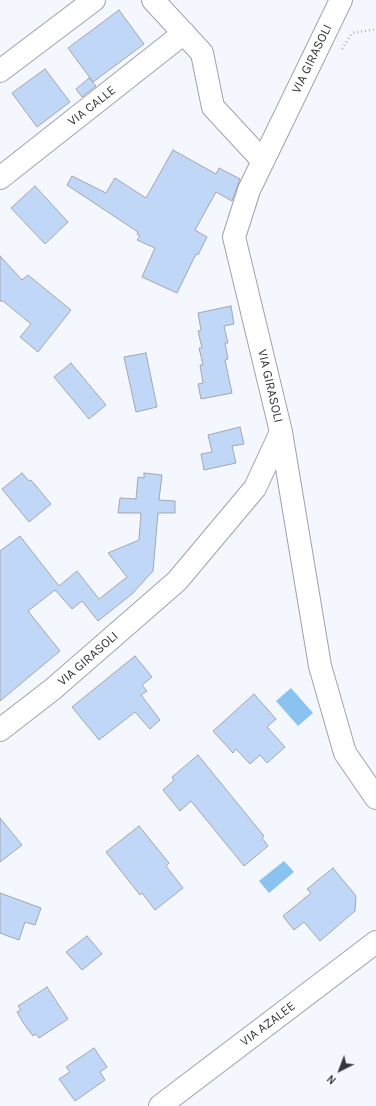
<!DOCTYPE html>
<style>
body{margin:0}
#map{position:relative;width:376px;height:1106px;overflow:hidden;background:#f4f8fe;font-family:Karla,sans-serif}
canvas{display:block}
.north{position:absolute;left:320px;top:1050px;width:40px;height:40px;-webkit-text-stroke:3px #fff;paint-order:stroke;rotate:222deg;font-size:11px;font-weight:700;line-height:16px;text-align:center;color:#35373a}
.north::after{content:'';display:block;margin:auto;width:14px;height:18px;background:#35373a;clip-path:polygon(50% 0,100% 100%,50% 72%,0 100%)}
</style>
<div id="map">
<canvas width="376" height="1106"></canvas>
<div class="north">N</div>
</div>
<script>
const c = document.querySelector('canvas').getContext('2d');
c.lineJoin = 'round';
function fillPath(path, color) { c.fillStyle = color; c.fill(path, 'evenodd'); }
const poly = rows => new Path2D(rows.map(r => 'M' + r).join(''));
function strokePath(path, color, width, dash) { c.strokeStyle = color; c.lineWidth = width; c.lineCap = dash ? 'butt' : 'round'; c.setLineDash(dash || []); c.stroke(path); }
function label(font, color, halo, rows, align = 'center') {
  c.font = font + ' Karla,sans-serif'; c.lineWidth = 3.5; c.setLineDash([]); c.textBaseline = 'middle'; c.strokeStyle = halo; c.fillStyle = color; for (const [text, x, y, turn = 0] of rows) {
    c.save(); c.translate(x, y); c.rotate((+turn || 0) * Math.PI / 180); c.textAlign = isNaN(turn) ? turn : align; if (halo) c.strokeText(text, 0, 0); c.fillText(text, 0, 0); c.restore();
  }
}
fillPath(poly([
 [291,688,313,713,298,726,276,701],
 [284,861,294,872,269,893,259,881]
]), '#8ac3ef');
const building = poly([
 [119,10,144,44,93,82,68,48,119,10],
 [45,69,70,102,37,127,12,93,45,69],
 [89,78,96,86,82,97,76,89,89,78],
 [173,150,216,174,219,168,240,179,232,201,216,192,195,230,207,237,198,255,196,254,177,293,142,277,155,248,137,240,140,236,137,234,138,232,67,185,72,176,106,193,115,178,146,198,173,150],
 [35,186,68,222,45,244,11,208,35,186],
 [0,256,22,280,28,275,71,310,38,352,20,337,31,324,3,301,0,301,0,256],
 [231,306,234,324,224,326,228,343,225,343,228,359,225,360,232,393,201,399,198,384,203,383,200,365,203,365,199,348,202,348,198,331,201,330,198,313,231,306],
 [146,353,157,407,136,412,124,357,146,353],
 [71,363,106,405,89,419,54,377,71,363],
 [240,427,244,444,232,446,236,463,204,470,201,454,212,452,208,435,240,427],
 [22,473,29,481,31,480,51,504,29,522,2,489,22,473],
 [144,473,162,475,159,500,175,501,175,513,158,513,153,571,132,594,98,621,82,601,72,609,55,590,28,611,60,651,0,701,0,551,20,536,59,586,77,571,99,599,127,577,108,553,139,540,141,513,118,513,120,498,136,499,138,477,144,478,144,473],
 [135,656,152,677,142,685,147,691,141,695,160,720,150,729,135,712,99,740,72,707,135,656],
 [254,694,276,719,267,727,285,747,267,763,260,755,250,764,236,749,233,753,213,731,254,694],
 [198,755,264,836,262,838,268,846,244,866,191,801,180,811,163,790,174,780,172,777,198,755],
 [0,818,22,845,0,862,0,818],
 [139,826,169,863,166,866,183,888,155,910,142,893,140,895,106,852,139,826],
 [333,868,356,896,355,911,320,941,304,922,294,930,283,916,311,893,307,889,333,868],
 [0,893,41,908,35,925,25,922,19,940,0,933,0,893],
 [87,936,102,954,82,970,66,952,87,936],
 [47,987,68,1019,39,1038,36,1034,33,1036,24,1024,17,1012,21,1010,18,1006,47,987],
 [94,1048,107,1067,100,1072,105,1080,75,1101,59,1079,70,1072,66,1067,94,1048]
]);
fillPath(building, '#c1d7f8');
strokePath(building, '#a2a6ad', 1);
const minor = poly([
 [153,0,202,53,213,107,263,161],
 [0,71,94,0],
 [0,178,184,33],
 [281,432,320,666,345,753,376,798],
 [0,730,53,689,177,581,255,488,281,432,234,237,249,190,341,0],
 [160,1106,376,942]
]);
strokePath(minor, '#9fa4aa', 24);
strokePath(poly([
 [342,49,352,33,376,29]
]), '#b0b3b8', 2.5, [1, 3]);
strokePath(minor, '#fff', 22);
label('13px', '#35373a', '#fff', [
 ["VIA GIRASOLI",312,59,-64],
 ["VIA CALLE",92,106,-38],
 ["VIA GIRASOLI",270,386,77],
 ["VIA GIRASOLI",88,659,-41],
 ["VIA AZALEE",268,1024,-37]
]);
</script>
